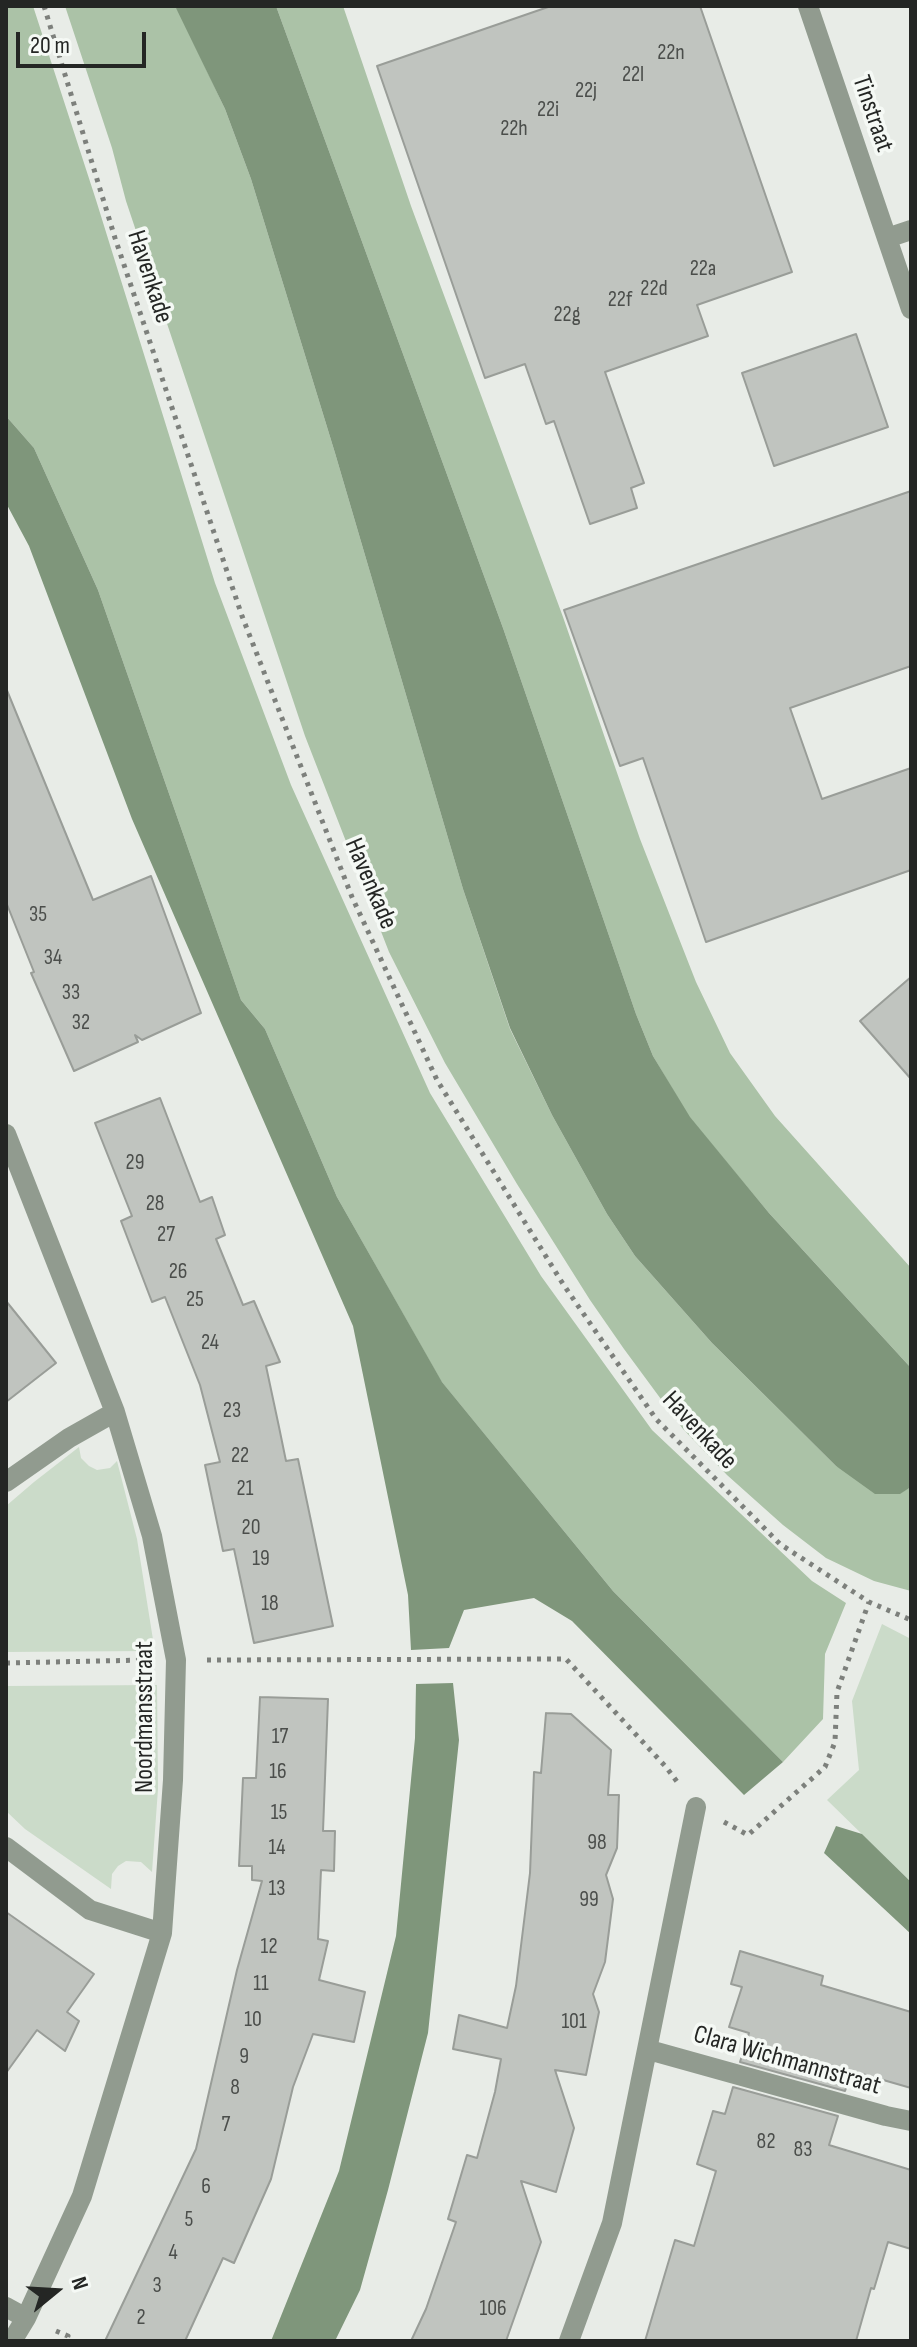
<!DOCTYPE html>
<style>
body{margin:0}
#map{position:relative;width:917px;height:2347px;overflow:hidden;background:#e8ece7;font-family:"Sofia Sans Condensed",sans-serif}
canvas{display:block}
.frame{position:absolute;inset:0;border:8px solid #242624;pointer-events:none}
.north{position:absolute;left:16px;top:2251px;width:80px;height:80px;-webkit-text-stroke:6px #f5f9f5;paint-order:stroke;rotate:72deg;font-size:22px;font-weight:700;line-height:32px;text-align:center;color:#242624}
.north::after{content:'';display:block;margin:auto;width:28px;height:36px;background:#242624;clip-path:polygon(50% 0,100% 100%,50% 72%,0 100%)}
.scale{position:absolute;left:16px;top:32px;width:130px;height:36px;box-sizing:border-box;border:4px solid #242624;border-top:0;padding-left:10px;font-size:24px;line-height:28px;white-space:nowrap;color:#242624;-webkit-text-stroke:6px #f5f9f5;paint-order:stroke}
</style>
<div id="map">
<canvas width="917" height="2347"></canvas>
<div class="frame"></div>
<div class="north">N</div>
<div class="scale">20 m</div>
</div>
<script>
const c = document.querySelector('canvas').getContext('2d');
c.lineJoin = 'round';
function fillPath(path, color) { c.fillStyle = color; c.fill(path, 'evenodd'); }
const poly = rows => new Path2D(rows.map(r => 'M' + r).join(''));
function strokePath(path, color, width, dash) { c.strokeStyle = color; c.lineWidth = width; c.lineCap = dash ? 'butt' : 'round'; c.setLineDash(dash || []); c.stroke(path); }
function label(font, color, halo, rows, align = 'center') {
  c.font = font + ' "Sofia Sans Condensed",sans-serif'; c.lineWidth = 7; c.setLineDash([]); c.textBaseline = 'middle'; c.strokeStyle = halo; c.fillStyle = color; for (const [text, x, y, turn = 0] of rows) {
    c.save(); c.translate(x, y); c.rotate((+turn || 0) * Math.PI / 180); c.textAlign = isNaN(turn) ? turn : align; if (halo) c.strokeText(text, 0, 0); c.fillText(text, 0, 0); c.restore();
  }
}
fillPath(poly([
 [79,1447,81,1458,89,1466,97,1470,110,1468,117,1461,137,1539,154,1646,149,1651,6,1652,6,1506,34,1482],
 [882,1624,911,1639,911,1882,827,1800,859,1770,852,1701],
 [157,1685,158,1789,152,1872,141,1862,126,1861,118,1866,112,1874,111,1889,25,1829,6,1811,6,1686]
]), '#cbdbc9');
fillPath(poly([
 [6,6,33,6,96,200,215,583,291,785,430,1093,541,1276,652,1430,812,1581,846,1603,825,1654,823,1719,783,1762,613,1591,441,1381,337,1197,265,1029,241,1000,98,590,34,448,6,416],
 [65,6,175,6,180,14,225,109,251,179,335,453,463,889,510,1029,552,1115,607,1214,635,1256,712,1343,836,1466,899,1494,911,1487,911,1591,874,1581,826,1558,783,1525,727,1475,683,1429,624,1349,590,1300,517,1184,445,1063,389,952,305,736,126,201,112,148],
 [276,6,343,6,411,206,563,617,640,839,696,982,730,1053,775,1116,911,1268,911,1368,769,1213,689,1117,653,1056,636,1014,503,628]
]), '#abc2a7');
fillPath(poly([
 [175,6,276,6,503,628,636,1014,653,1056,690,1117,769,1213,911,1368,911,1487,900,1494,875,1494,836,1466,712,1343,635,1256,607,1214,552,1115,510,1028,463,889,335,453,251,179,225,109],
 [6,416,34,448,98,590,241,1000,265,1029,337,1197,442,1382,613,1591,783,1762,744,1795,572,1621,534,1598,464,1610,449,1648,411,1650,408,1595,353,1326,132,819,29,546,6,503],
 [453,1683,459,1740,428,2033,388,2190,360,2290,335,2341,271,2341,339,2171,396,1936,415,1738,416,1684],
 [836,1826,862,1834,911,1882,911,1934,824,1853]
]), '#7f967b');
const building = poly([
 [551,6,700,6,792,272,697,305,708,336,605,372,644,483,631,488,637,508,590,524,554,421,546,424,525,364,485,378,377,66,551,6],
 [856,334,888,427,774,466,742,373,856,334],
 [911,491,911,666,790,708,822,799,911,768,911,870,706,942,643,758,620,766,564,610,911,491],
 [6,688,93,900,151,876,201,1013,142,1040,135,1035,138,1042,74,1071,31,973,34,972,6,902,6,688],
 [911,977,911,1079,860,1021,911,977],
 [160,1098,200,1202,212,1197,225,1235,216,1239,243,1305,254,1301,280,1362,266,1366,279,1427,286,1461,298,1459,333,1626,254,1643,234,1549,223,1551,205,1465,220,1462,200,1385,165,1297,152,1302,121,1221,132,1216,95,1123,160,1098],
 [6,1301,56,1363,6,1402,6,1301],
 [260,1697,328,1699,323,1831,335,1831,334,1871,321,1870,318,1939,328,1941,319,1980,365,1992,354,2042,313,2034,293,2087,271,2179,234,2263,223,2258,185,2341,105,2341,196,2149,237,1970,262,1881,252,1880,252,1866,239,1866,243,1778,256,1778,260,1697],
 [546,1713,571,1714,611,1750,608,1795,619,1795,617,1848,606,1875,613,1899,605,1962,593,1994,599,2012,586,2075,555,2070,574,2128,556,2192,521,2181,541,2242,506,2341,411,2341,426,2309,456,2222,448,2219,467,2155,477,2158,495,2092,501,2059,453,2049,459,2015,507,2028,516,1986,530,1873,534,1772,541,1773,546,1713],
 [6,1912,94,1974,67,2012,79,2021,65,2051,37,2030,6,2073,6,1912],
 [740,1951,823,1976,821,1985,911,2012,911,2088,852,2071,845,2091,740,2062,749,2033,729,2027,742,1987,731,1984,740,1951],
 [733,2087,838,2116,829,2145,911,2170,911,2249,888,2242,874,2289,871,2288,856,2341,645,2341,675,2240,694,2246,716,2171,697,2164,713,2111,725,2114,733,2087]
]);
fillPath(building, '#c0c4bf');
strokePath(building, '#999d98', 2);
strokePath(poly([
 [44,6,115,238,242,616,352,897,437,1080,563,1284,656,1419,780,1544,869,1602,911,1620],
 [207,1660,566,1659,666,1767,678,1783],
 [6,1663,145,1660],
 [724,1822,748,1835,825,1767,835,1742,837,1692,869,1602],
 [56,2331,68,2336,66,2341]
]), '#7d807c', 5, [4, 6]);
strokePath(poly([
 [808,6,911,309],
 [887,238,911,230],
 [6,1134,115,1412,152,1536,176,1660,173,1780,162,1933,82,2196,26,2318,12,2341],
 [6,1482,69,1438,115,1412],
 [6,1847,90,1910,162,1933],
 [649,2050,886,2116,911,2121],
 [6,2307,26,2318],
 [569,2341,612,2223,696,1807]
]), '#919b8f', 20);
label('22px', '#4b4e4b', null, [
 ["22n",671,53],
 ["22l",633,75],
 ["22j",586,91],
 ["22i",548,110],
 ["22h",514,129],
 ["22a",703,269],
 ["22d",654,289],
 ["22f",620,300],
 ["22g",567,315],
 ["35",38,915],
 ["34",53,958],
 ["33",71,993],
 ["32",81,1023],
 ["29",135,1163],
 ["28",155,1204],
 ["27",166,1235],
 ["26",178,1272],
 ["25",195,1300],
 ["24",210,1343],
 ["23",232,1411],
 ["22",240,1456],
 ["21",245,1489],
 ["20",251,1528],
 ["19",261,1559],
 ["18",270,1604],
 ["17",280,1737],
 ["16",278,1772],
 ["15",279,1813],
 ["98",597,1843],
 ["14",277,1848],
 ["13",277,1889],
 ["99",589,1900],
 ["12",269,1947],
 ["11",261,1984],
 ["10",253,2020],
 ["101",574,2022],
 ["9",244,2057],
 ["8",235,2088],
 ["7",226,2125],
 ["82",766,2142],
 ["83",803,2150],
 ["6",206,2187],
 ["5",189,2220],
 ["4",173,2253],
 ["3",157,2286],
 ["106",493,2309],
 ["2",141,2318]
]);
label('26px', '#242624', '#f5f9f5', [
 ["Tinstraat",872,114,71],
 ["Havenkade",149,277,72],
 ["Havenkade",370,884,67],
 ["Havenkade",699,1431,47],
 ["Noordmansstraat",145,1717,-90],
 ["Clara Wichmannstraat",787,2061,16]
]);
</script>
